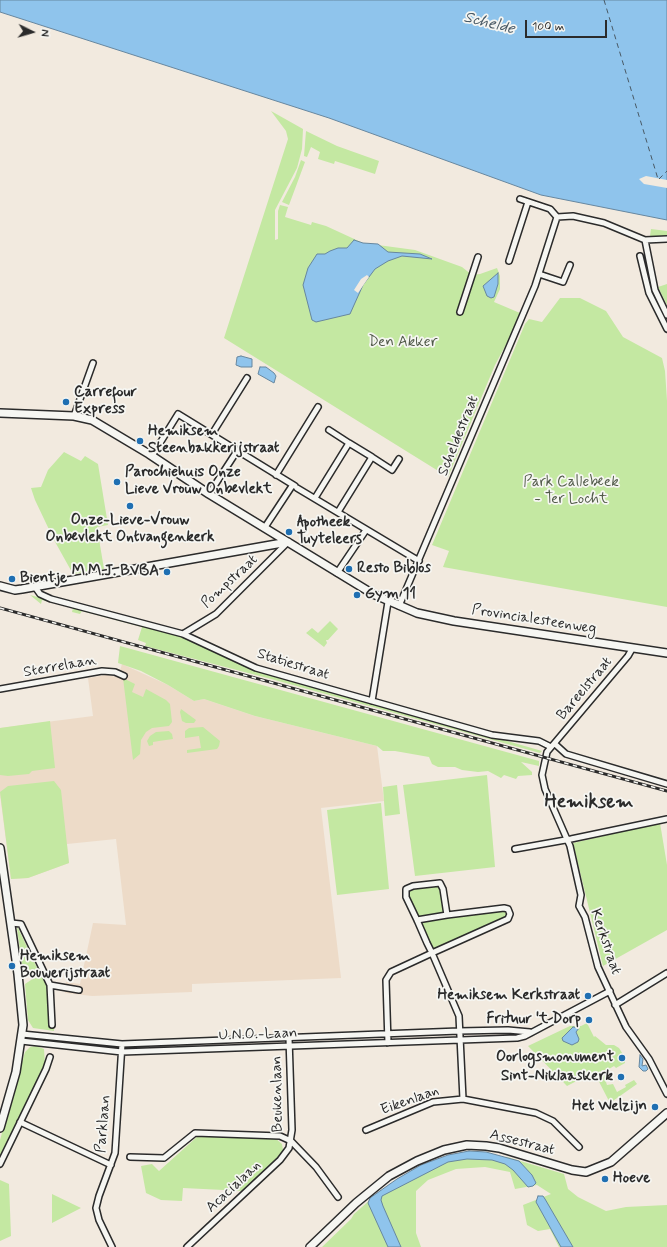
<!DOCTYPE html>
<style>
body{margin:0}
#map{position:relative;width:667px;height:1247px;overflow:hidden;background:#f2eadf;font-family:Mynerve,sans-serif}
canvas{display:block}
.north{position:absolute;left:12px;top:12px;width:40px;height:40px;-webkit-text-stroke:3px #f6f6f2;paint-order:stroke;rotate:95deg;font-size:11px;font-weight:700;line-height:16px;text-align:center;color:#2b2b2b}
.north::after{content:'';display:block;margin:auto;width:14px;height:18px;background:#2b2b2b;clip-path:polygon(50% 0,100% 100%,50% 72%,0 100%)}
.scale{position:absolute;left:525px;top:20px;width:82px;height:18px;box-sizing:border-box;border:2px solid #2b2b2b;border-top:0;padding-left:5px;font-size:12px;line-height:14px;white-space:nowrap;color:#2b2b2b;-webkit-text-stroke:3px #f6f6f2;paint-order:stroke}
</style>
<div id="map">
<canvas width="667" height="1247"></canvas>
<div class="north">N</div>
<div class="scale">100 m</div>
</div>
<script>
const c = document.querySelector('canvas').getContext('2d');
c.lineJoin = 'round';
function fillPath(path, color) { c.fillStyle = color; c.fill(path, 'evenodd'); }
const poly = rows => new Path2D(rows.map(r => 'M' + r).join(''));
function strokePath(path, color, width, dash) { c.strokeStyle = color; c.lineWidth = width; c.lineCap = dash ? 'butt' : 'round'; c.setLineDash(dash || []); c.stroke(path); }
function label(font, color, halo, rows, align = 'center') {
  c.font = font + ' Mynerve,sans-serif'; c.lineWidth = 3.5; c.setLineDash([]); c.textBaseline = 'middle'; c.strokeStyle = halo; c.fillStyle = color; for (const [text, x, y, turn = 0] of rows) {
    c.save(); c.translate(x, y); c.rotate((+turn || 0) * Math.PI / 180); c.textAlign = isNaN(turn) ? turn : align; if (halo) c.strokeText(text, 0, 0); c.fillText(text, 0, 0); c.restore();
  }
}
fillPath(poly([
 [122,664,168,685,194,701,204,699,255,716,377,746,384,801,321,808,341,978,192,984,192,992,92,996,65,993,66,982,80,984,93,923,126,925,116,839,67,844,69,863,28,878,11,879,0,795,0,728,93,716,88,678,106,675,118,677]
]), '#eddbc8');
fillPath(poly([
 [271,111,303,129,302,149,297,168,275,210,275,240,278,239,278,211,280,205,288,207,285,217,311,225,312,222,326,226,363,243,415,250,462,267,472,275,480,274,497,268,500,276,500,289,494,302,520,313,510,337,495,365,448,477,224,338,288,139,286,131],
 [306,131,337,146,379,161,375,174,335,161,334,164,318,159,320,152,311,147,307,157,304,156],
 [301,160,305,162,289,205,282,202,295,177],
 [651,229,667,231,667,236,650,236],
 [667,284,667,305,658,287],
 [560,298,580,298,606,311,623,337,662,358,665,371,667,401,667,607,443,567,449,551,432,545,525,324,529,319,542,322],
 [64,452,81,461,85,456,98,464,108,525,97,527,104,569,73,574,54,540,35,500,31,488,41,487,48,470],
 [30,595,182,636,254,668,542,751,540,753,271,679,145,646,146,643,138,640,142,627,82,611,80,614,72,612,73,608,42,600,41,604],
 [330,621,338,629,328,640,326,640,327,643,324,647,306,633,312,628,318,633],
 [120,646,539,761,539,766,521,762,532,772,532,775,518,776,516,779,504,775,501,778,488,771,478,772,462,770,455,767,438,767,432,764,429,757,395,751,383,751,377,746,255,716,204,699,194,701,168,685,141,671,118,663],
 [123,678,135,684,132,692,143,697,146,689,166,700,170,704,172,722,169,726,152,728,146,732,141,740,140,754,133,760],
 [181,709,196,720,194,723,186,723,182,721,180,712],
 [50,721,55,768,32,771,29,774,8,776,0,775,0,728],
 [203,727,220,741,219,746,217,749,187,753,187,750,201,748,199,736,185,738,185,731,189,728],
 [169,731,172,734,173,739,159,741,153,742,153,745,149,746,147,741,150,736,156,732],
 [487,775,495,867,415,876,403,785],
 [54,781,61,790,69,863,28,878,11,879,0,792,8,786],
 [397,785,400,814,385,816,383,787],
 [381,803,389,889,337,895,327,810],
 [660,823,667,865,667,930,603,966,573,843],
 [440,883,448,915,508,909,509,917,432,953,406,897,406,889],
 [17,928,18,928,38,970,23,973],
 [37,976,43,977,47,983,51,1027,54,1028,54,1031,33,1028,28,1020,25,984],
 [587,1023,594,1037,595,1036,606,1045,614,1045,619,1048,624,1056,625,1063,616,1068,614,1066,609,1069,611,1073,607,1075,609,1078,606,1082,607,1085,613,1084,617,1092,626,1087,625,1085,634,1080,637,1084,610,1103,594,1072,567,1086,528,1046,570,1026,581,1026],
 [30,1047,36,1046,44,1049,45,1065,0,1156,0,1140,25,1052],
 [198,1136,275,1138,282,1144,283,1150,281,1156,244,1191,183,1188,182,1201,161,1200,146,1193,141,1166,152,1164,159,1171],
 [453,1155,507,1157,564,1174,568,1189,578,1197,606,1211,626,1207,667,1205,667,1247,559,1247,550,1229,538,1231,527,1225,523,1205,551,1194,537,1185,515,1189,510,1172,485,1167,456,1169,428,1180,416,1191,416,1233,421,1247,322,1247,351,1219,354,1214,379,1192],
 [0,1180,9,1184,11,1236,0,1241],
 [52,1194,81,1208,52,1223]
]), '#c4e8a2');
const water = poly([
 [0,0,667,0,667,220,541,195,329,118,0,12,0,0],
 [354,240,363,243,378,244,388,252,420,254,432,259,402,256,388,261,375,269,363,285,350,314,316,322,312,320,303,285,308,268,317,254,325,254,330,251,338,248,347,248,354,240],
 [498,273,498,284,494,297,491,298,487,296,483,286,498,273],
 [241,356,252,359,252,367,241,367,236,365,237,357,241,356],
 [260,367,266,367,274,373,276,376,274,383,258,374,260,367],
 [573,1027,579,1028,576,1032,579,1039,578,1042,572,1045,563,1041,562,1038,573,1027],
 [640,1055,643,1059,642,1066,646,1065,648,1069,646,1071,643,1071,639,1067,640,1055],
 [469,1151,486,1152,519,1161,532,1175,536,1183,533,1186,528,1187,513,1170,505,1164,492,1160,467,1159,448,1162,382,1196,381,1200,383,1206,401,1247,388,1247,368,1203,370,1198,397,1179,421,1165,448,1155,469,1151],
 [538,1196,543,1196,545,1199,573,1247,561,1247,536,1202,538,1196]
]);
fillPath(water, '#8fc4ec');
strokePath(water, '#67879f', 1);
fillPath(poly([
 [646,176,667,180,667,188,644,184,639,179],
 [367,275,369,277,358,293,354,290,361,279]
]), '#f2eadf');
strokePath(poly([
 [604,0,658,179],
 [659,179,667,171]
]), '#495965', 1, [5, 4]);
const street = poly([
 [520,199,550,209,557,217],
 [557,217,573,216,604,223,645,240,667,239],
 [645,240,655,290,667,315],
 [640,256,649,293,667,329],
 [509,261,528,202],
 [539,274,563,282,570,265],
 [460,312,478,257],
 [74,416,93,363],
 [329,430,349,443],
 [212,434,247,378],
 [152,456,178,414,295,486],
 [372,457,392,470,399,459],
 [276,475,318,407],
 [297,488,419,561],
 [209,494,237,451],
 [315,498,349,443,372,457,338,512],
 [265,527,292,486],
 [337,573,366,530],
 [35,587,40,594,51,599,183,634,256,668,492,735,539,741,551,747],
 [399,606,535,286,557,217],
 [183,634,216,614,288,542],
 [632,649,628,656,547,752,542,775,545,789,570,846,581,895,579,906,585,917,598,967,626,1027,649,1059,667,1094],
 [0,689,102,671,115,672,124,676],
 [372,701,388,602],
 [555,744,566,754,667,784],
 [515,849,571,839,667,819],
 [417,920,447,915],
 [11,923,21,924,50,985,52,1025],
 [50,985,79,990],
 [615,1005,667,973],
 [22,1034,122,1044,459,1031,508,1030,530,1032],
 [21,1041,122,1052,517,1038,525,1036,610,991],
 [388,1043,386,980,391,972,432,953,508,919,510,914,508,909,504,908,447,915,443,889,440,883,413,886,406,889,406,897,417,920,427,943,432,953,459,1016,463,1099],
 [20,1122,111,1165],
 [366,1130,433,1102,463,1099,536,1113,553,1121,579,1147],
 [130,1157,164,1158,195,1133,280,1136,291,1141,316,1167,338,1197],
 [0,1164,46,1069,50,1057],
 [112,1247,99,1220,96,1208,99,1196,115,1153,122,1044],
 [187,1247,280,1160,289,1148,292,1130,289,1038]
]);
const secondary = poly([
 [0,413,74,416,92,420,149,454,209,494,373,594,417,613,454,621,667,653],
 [0,586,15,590,22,589,288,542],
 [0,848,18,974,23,1025,16,1072,0,1128],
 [310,1247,356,1203,389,1176,417,1161,444,1150,467,1145,486,1146,499,1148,572,1170,586,1172,611,1162,667,1113]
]);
strokePath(street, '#2b2b2b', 8);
strokePath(secondary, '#2b2b2b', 10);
strokePath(street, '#f6f6f2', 5);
strokePath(secondary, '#f6f6f2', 7);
const rail = poly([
 [0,608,667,791]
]);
strokePath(rail, '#2b2b2b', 3);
strokePath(rail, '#f6f6f2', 1.5, [4.5]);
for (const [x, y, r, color] of [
 [66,402,4,"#1f6fb2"],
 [140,441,4,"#1f6fb2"],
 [117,482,4,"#1f6fb2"],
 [130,506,4,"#1f6fb2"],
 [289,532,4,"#1f6fb2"],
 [349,569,4,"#1f6fb2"],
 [167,572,4,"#1f6fb2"],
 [12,579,4,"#1f6fb2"],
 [357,595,4,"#1f6fb2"],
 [12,966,4,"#1f6fb2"],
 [588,996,4,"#1f6fb2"],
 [589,1020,4,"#1f6fb2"],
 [622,1058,4,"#1f6fb2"],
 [621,1077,4,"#1f6fb2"],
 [655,1107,4,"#1f6fb2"],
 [605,1179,4,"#1f6fb2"]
]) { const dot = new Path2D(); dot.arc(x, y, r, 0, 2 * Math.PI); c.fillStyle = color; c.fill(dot); strokePath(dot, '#f6f6f2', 1.5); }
label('15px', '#515a49', '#f6f6f2', [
 ["Den Akker",403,343],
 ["Park Callebeek",571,483],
 ["- Ter Locht",571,500]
]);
label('bold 15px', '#2b2b2b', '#f6f6f2', [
 ["Carrefour",74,393],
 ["Express",74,410],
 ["Hemiksem",148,432],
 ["Steenbakkerijstraat",148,449],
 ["Parochiehuis Onze",125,473],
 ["Lieve Vrouw Onbevlekt",125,490],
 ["Onze-Lieve-Vrouw",130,521,"center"],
 ["Onbevlekt Ontvangenkerk",130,538,"center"],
 ["Apotheek",297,523],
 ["Tuyteleers",297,540],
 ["Resto Biblos",357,569],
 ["M.M.J. BVBA",159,572,"right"],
 ["Bientje",20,579],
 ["Gym 11",365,595],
 ["Hemiksem",20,957],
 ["Bouwerijstraat",20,974],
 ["Hemiksem Kerkstraat",580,996,"right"],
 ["Frituur 't Dorp",581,1020,"right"],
 ["Oorlogsmonument",614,1058,"right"],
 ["Sint-Niklaaskerk",613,1077,"right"],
 ["Het Welzijn",647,1107,"right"],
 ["Hoeve",613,1179]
], 'left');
label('15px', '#2b2b2b', '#f6f6f2', [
 ["Scheldestraat",459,436,-68],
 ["Pompstraat",230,582,-43],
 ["Provincialesteenweg",534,620,9],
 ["Statiestraat",293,665,17],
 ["Sterrelaan",60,667,-10],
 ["Bareelstraat",585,689,-50],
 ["Kerkstraat",605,942,71],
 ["U.N.O.-Laan",258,1035,-2],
 ["Beukenlaan",278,1094,-91],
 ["Eikenlaan",410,1101,-20],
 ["Parklaan",104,1124,-85],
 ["Assestraat",522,1143,14],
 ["Acacialaan",234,1187,-43]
]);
label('italic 16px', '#495965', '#f6f6f2', [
 ["Schelde",489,24,14]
]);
label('bold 19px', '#2b2b2b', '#f6f6f2', [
 ["Hemiksem",589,803]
]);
</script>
